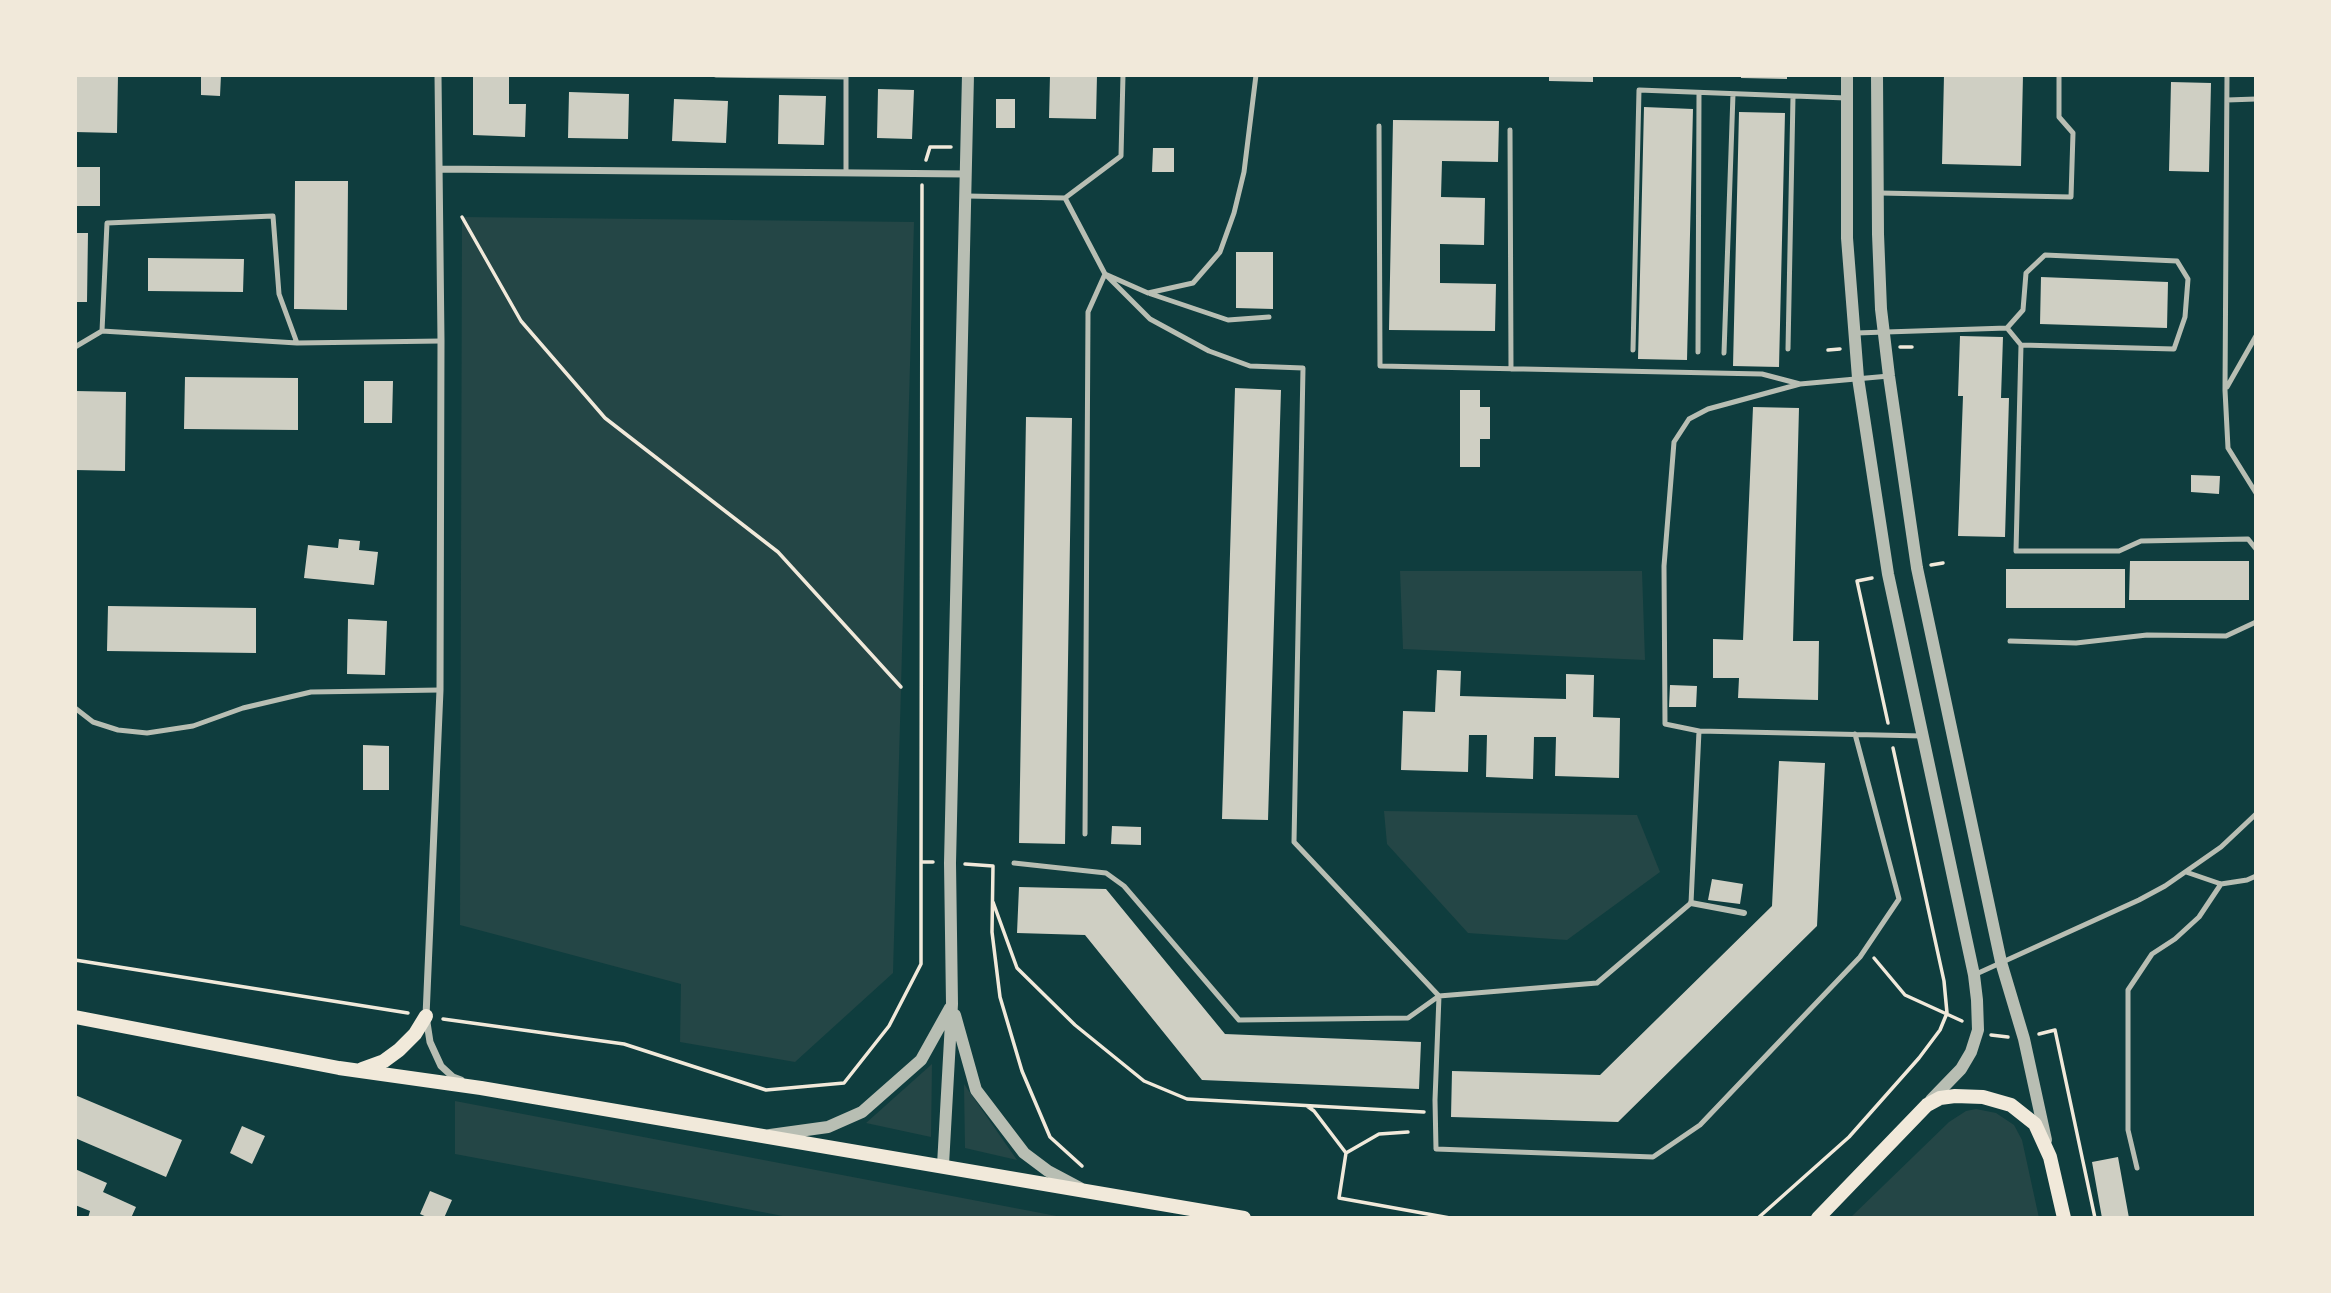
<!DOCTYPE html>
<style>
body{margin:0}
#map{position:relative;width:2331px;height:1293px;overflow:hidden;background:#0f3d3e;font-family:Ubuntu,sans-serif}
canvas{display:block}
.frame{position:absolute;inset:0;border:77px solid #f1e9da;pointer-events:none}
</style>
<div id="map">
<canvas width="2331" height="1293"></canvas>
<div class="frame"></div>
</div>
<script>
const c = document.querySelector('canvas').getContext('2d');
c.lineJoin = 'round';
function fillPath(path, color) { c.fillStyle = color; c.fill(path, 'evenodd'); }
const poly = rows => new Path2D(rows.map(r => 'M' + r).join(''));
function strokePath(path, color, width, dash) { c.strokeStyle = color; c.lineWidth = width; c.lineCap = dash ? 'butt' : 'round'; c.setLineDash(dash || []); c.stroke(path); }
fillPath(poly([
 [462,217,914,222,893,973,795,1062,680,1042,681,984,460,925],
 [1400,571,1642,571,1645,660,1403,649],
 [1384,811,1637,815,1660,872,1567,940,1468,933,1387,844],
 [932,1064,931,1137,866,1123],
 [964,1084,1017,1160,965,1148],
 [455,1101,1067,1218,793,1218,690,1198,455,1154],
 [1976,1109,1996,1113,2014,1125,2022,1140,2039,1218,1850,1218,1949,1122,1966,1111]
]), '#244646');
fillPath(poly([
 [75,75,118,75,117,133,75,132],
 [201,75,221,75,220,96,201,95],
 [473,75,509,75,509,104,526,104,525,137,473,135],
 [1050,75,1097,75,1096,119,1049,118],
 [1549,75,1593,75,1593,82,1549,81],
 [1741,75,1787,75,1787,79,1741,78],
 [1944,75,2023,75,2021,166,1942,164],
 [2171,82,2211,83,2209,172,2169,171],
 [878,89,914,90,912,139,877,138],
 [569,92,629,94,628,139,568,138],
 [779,95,826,96,824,145,778,144],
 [674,99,728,101,726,143,672,141],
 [996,99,1015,99,1015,128,996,128],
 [1644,107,1693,109,1687,360,1638,359],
 [1739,112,1785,113,1779,367,1733,366],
 [1393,120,1499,121,1498,162,1442,161,1441,197,1485,198,1484,245,1440,244,1440,283,1496,284,1495,331,1389,330],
 [1153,148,1174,148,1174,172,1152,172],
 [75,167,100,167,100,206,75,206],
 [295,181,348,181,347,310,294,309],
 [75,233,88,233,87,302,75,302],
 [1236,252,1273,252,1273,309,1236,308],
 [148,258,244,259,243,292,148,291],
 [2041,277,2168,282,2167,328,2040,324],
 [1960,336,2003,337,2001,398,2009,398,2005,537,1958,536,1963,396,1958,396],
 [185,377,298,378,298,430,184,429],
 [364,381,393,381,392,423,364,423],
 [1235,388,1281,390,1268,820,1222,819],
 [1460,390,1480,390,1480,407,1490,407,1490,439,1480,439,1480,467,1460,467],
 [75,391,126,392,125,471,75,470],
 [1753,407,1799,408,1793,641,1819,641,1818,700,1738,698,1739,678,1713,678,1713,639,1743,640],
 [1026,417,1072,418,1065,844,1019,843],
 [2191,475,2220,476,2219,494,2191,492],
 [339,539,360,541,359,550,378,552,374,585,304,578,308,545,338,548],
 [2130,561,2249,561,2249,600,2129,600],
 [2006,569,2125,569,2125,608,2006,608],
 [108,606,256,608,256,653,107,651],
 [348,619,387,621,385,675,347,674],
 [1437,670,1461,671,1460,696,1566,699,1566,674,1594,675,1593,717,1620,718,1619,778,1555,776,1556,737,1534,737,1533,779,1486,777,1487,735,1469,735,1468,772,1401,770,1403,711,1435,712],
 [1670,685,1697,686,1696,707,1669,707],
 [363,745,389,746,389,790,363,790],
 [1779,761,1825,763,1817,926,1618,1122,1451,1117,1452,1071,1600,1075,1772,906],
 [1112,826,1141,827,1141,845,1111,844],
 [1712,879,1743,884,1740,904,1708,900],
 [1019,887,1106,889,1225,1034,1421,1042,1419,1089,1202,1080,1085,935,1017,933],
 [75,1095,182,1140,166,1177,75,1138],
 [242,1126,265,1136,252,1164,230,1153],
 [2118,1157,2129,1218,2102,1218,2092,1162],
 [75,1169,107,1183,103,1192,136,1207,131,1218,88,1218,90,1211,75,1205],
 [430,1191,452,1200,444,1218,429,1218,420,1214]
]), '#cfcfc3');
strokePath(poly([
 [926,160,930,147,951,147],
 [462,217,521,321,605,418,778,552,901,687],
 [1900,347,1912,347],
 [1828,350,1840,349],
 [1931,565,1943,563],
 [1872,578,1857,581,1888,723],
 [921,862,922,185],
 [965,864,993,866,992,932,1000,997,1022,1071,1050,1137,1082,1166],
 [993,902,1017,968,1075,1025,1144,1081,1187,1099,1424,1112],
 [1874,958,1905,995,1962,1021],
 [75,960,408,1013],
 [443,1019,624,1044,766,1090,844,1083,889,1026,921,964,921,862,933,862],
 [2039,1034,2055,1030,2095,1218],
 [1991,1035,2008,1037],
 [1307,1106,1314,1111,1346,1153],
 [1408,1132,1379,1134,1346,1153,1339,1198,1450,1218],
 [1758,1218,1849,1137,1919,1058,1940,1030,1947,1013,1944,981,1893,748]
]), '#f1e9da', 3.5);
strokePath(poly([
 [716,75,846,77],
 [1123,75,1121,156,1065,198,1105,274,1148,293,1193,283,1220,252,1234,213,1244,172,1256,75],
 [2227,75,2225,390,2228,448,2256,493],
 [2227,100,2256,99],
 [1379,126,1380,366,1762,374,1800,384],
 [1510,130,1511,369],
 [846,173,846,75],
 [1880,193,2071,197,2073,133,2059,117,2059,75],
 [967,196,1065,198],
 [1151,294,1228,320,1269,317],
 [2007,328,2021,345,2016,551,2119,551,2141,541,2248,539,2256,549],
 [1856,333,2007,328,2023,310,2026,273,2045,255,2177,261,2188,279,2185,317,2174,349,2021,345],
 [297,343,279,294,273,216,107,223,102,331,297,343,441,341],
 [75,347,102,331],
 [1788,349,1793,97],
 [1633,350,1639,90,1846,98],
 [1698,352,1699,93],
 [1724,353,1733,94],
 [2227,387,2256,336],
 [2010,641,2076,643,2147,635,2226,636,2256,622],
 [75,708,93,722,118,730,147,733,193,726,243,708,311,692,440,690],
 [1699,731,1665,724,1664,566,1674,442,1689,419,1708,409,1800,384,1889,376],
 [1085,834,1088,312,1105,274,1150,319,1209,351,1250,366,1303,368,1294,842,1439,996,1597,983,1691,903,1699,731,1923,736],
 [1014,863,1106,873,1124,886,1239,1020,1408,1018,1439,996],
 [2186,872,2221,884,2247,880,2256,876],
 [1974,975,2139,900,2165,886,2221,847,2256,814],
 [1439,996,1435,1100,1436,1149,1653,1157,1700,1125,1860,957,1899,899,1855,734],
 [2137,1168,2128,1130,2128,990,2152,954,2175,939,2199,917,2221,884]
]), '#b8beb3', 5);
strokePath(poly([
 [1691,903,1744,913]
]), '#b8beb3', 6);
strokePath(poly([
 [438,75,441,341,440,690,426,1016,430,1042,441,1066,453,1077,461,1080],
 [439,169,966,174]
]), '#b8beb3', 7);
strokePath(poly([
 [1847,75,1847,238,1858,378,1888,574,1974,975,1977,1000,1978,1030,1971,1052,1961,1069,1931,1100],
 [1877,75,1878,234,1881,309,1889,376,1917,568,2001,962,2024,1039,2046,1140],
 [955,1015,976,1090,1024,1153,1048,1171,1080,1188],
 [770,1135,828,1127,862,1112,921,1060,950,1008],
 [943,1165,952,1004,950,863,968,75]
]), '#b8beb3', 12);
strokePath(poly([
 [75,1017,339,1068,481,1088,1244,1218],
 [362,1069,384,1061,399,1050,415,1034,426,1016],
 [1818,1218,1927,1105,1940,1098,1955,1096,1983,1097,2011,1105,2035,1124,2050,1157,2064,1218]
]), '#f1e9da', 14);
</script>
